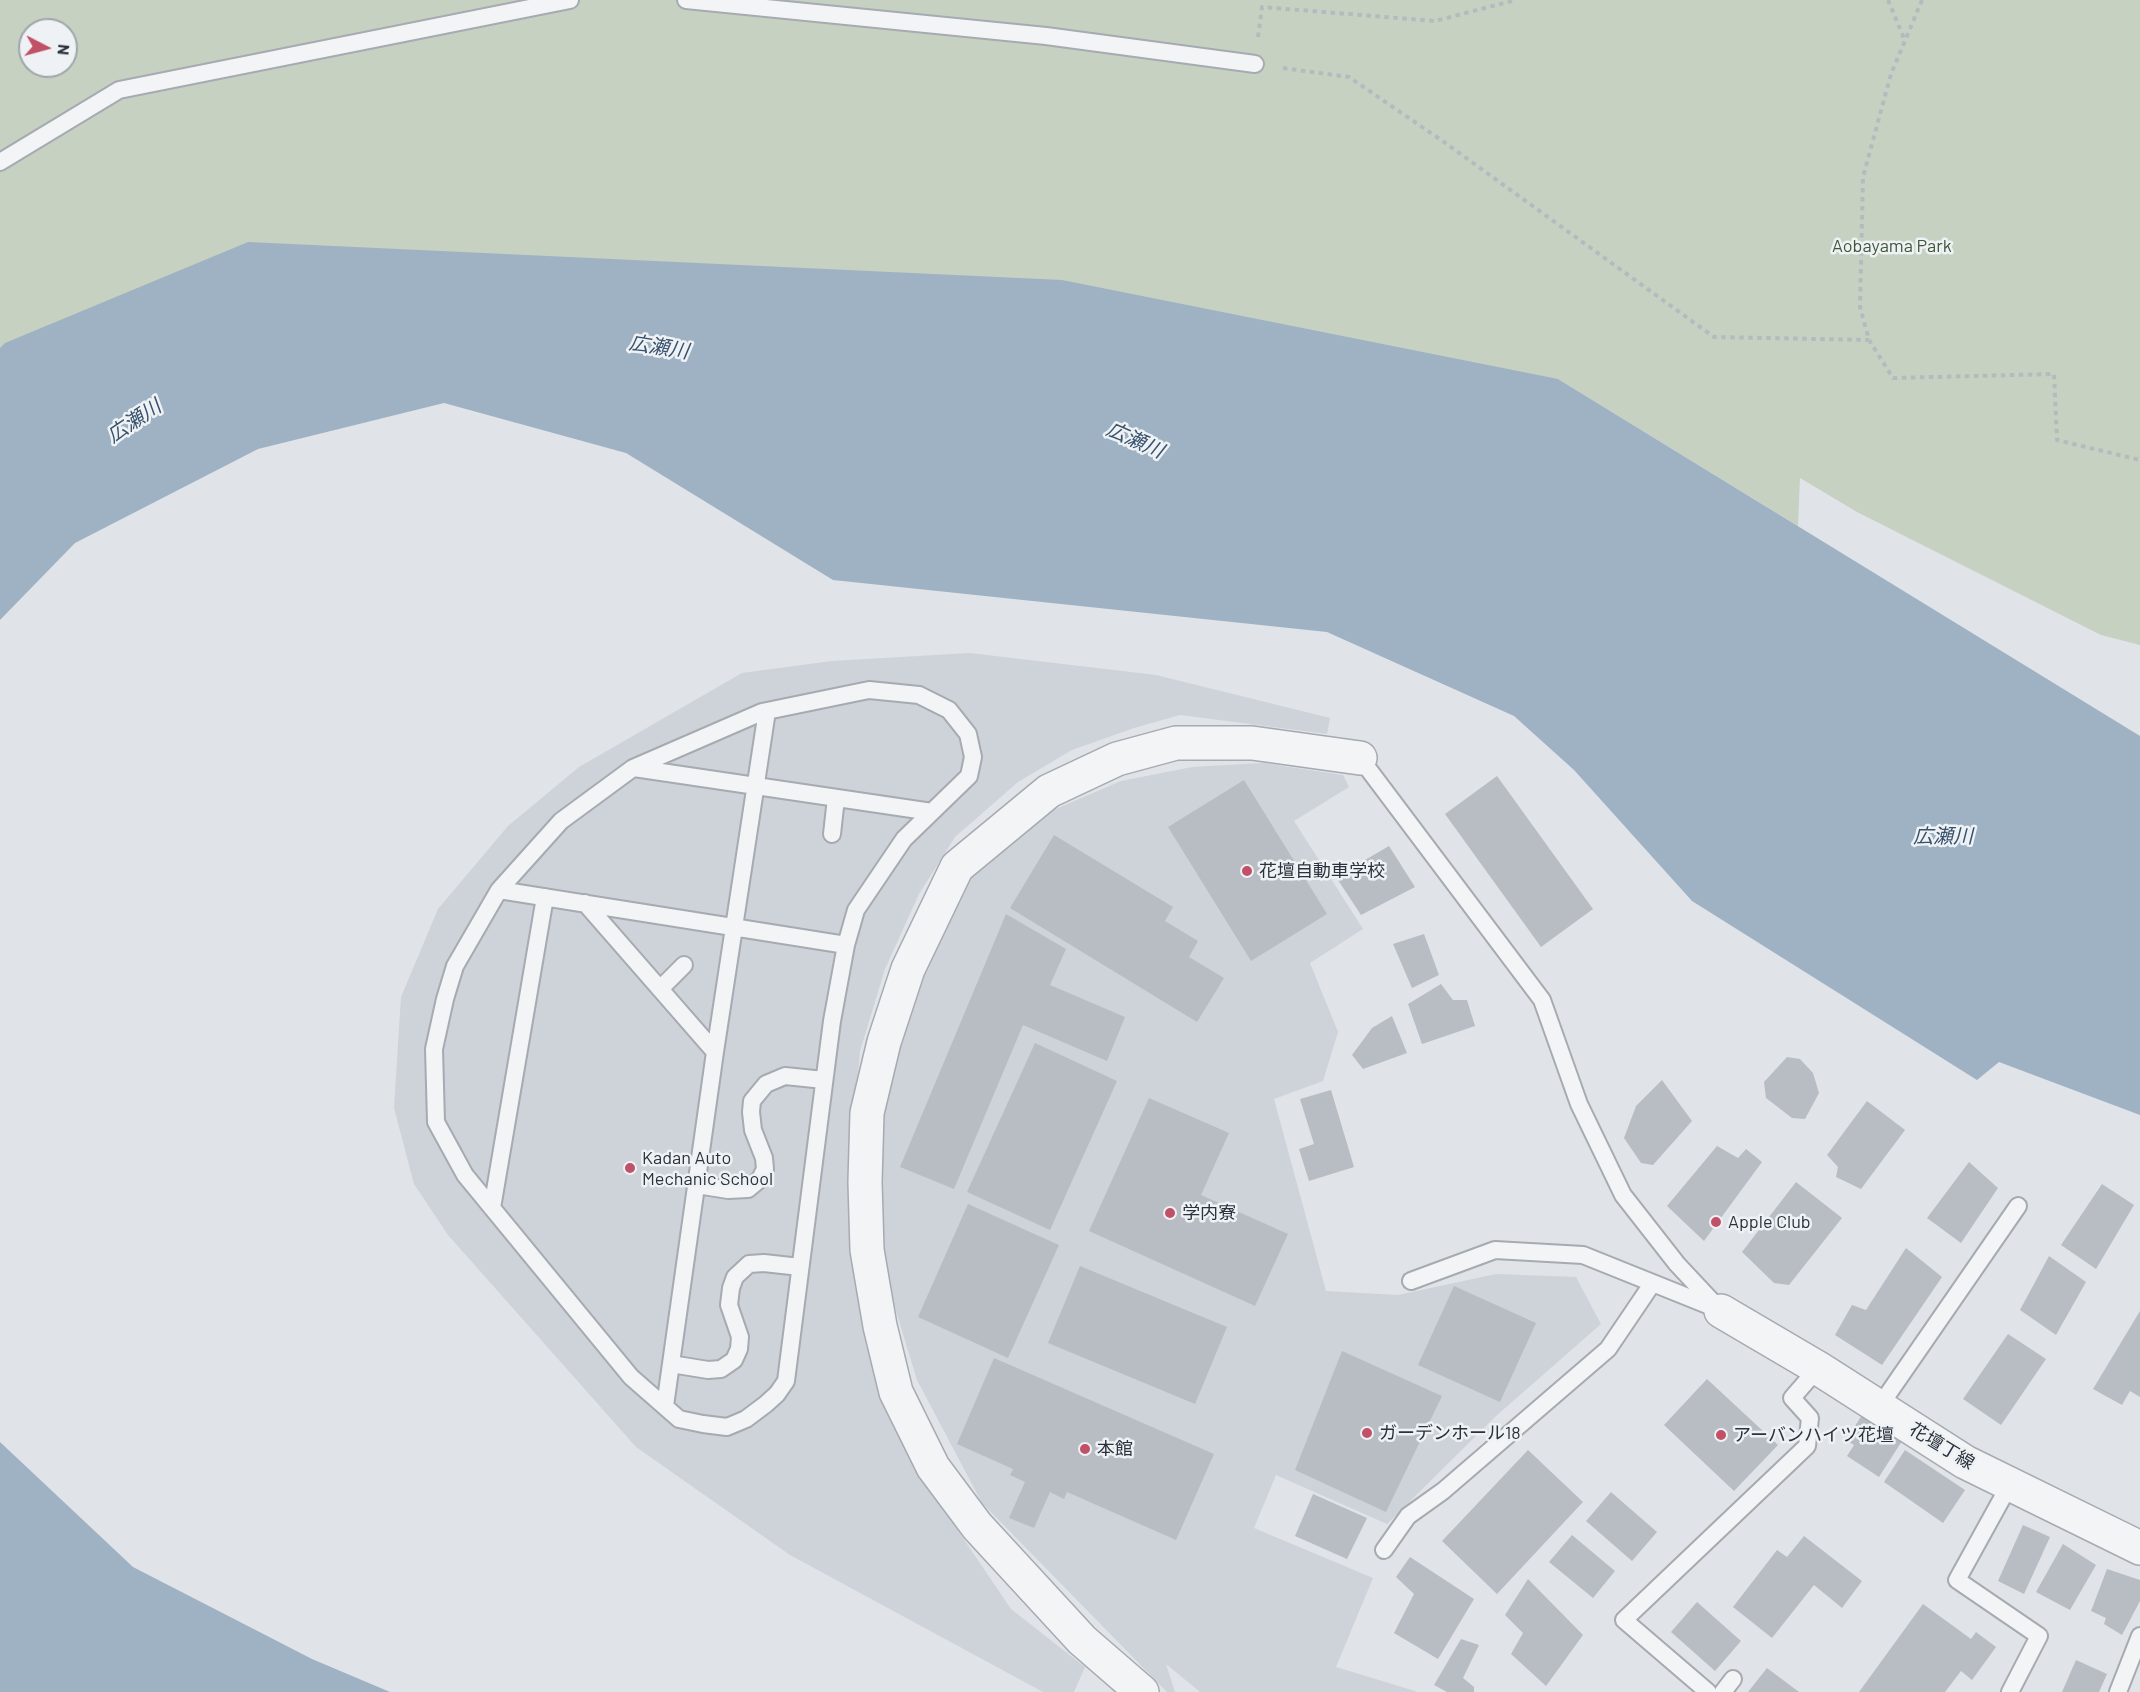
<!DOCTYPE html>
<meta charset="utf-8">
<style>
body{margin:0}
#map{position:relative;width:2140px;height:1692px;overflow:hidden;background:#e0e3e8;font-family:Barlow,sans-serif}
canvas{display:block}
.north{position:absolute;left:18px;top:18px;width:60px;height:60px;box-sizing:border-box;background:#eff2f5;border:2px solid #a0a5ab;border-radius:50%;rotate:96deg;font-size:16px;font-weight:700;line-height:24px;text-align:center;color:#2a323d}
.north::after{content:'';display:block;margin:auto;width:21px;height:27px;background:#c15167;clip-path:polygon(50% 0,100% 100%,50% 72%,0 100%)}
</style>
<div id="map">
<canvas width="2140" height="1692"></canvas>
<div class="north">N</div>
</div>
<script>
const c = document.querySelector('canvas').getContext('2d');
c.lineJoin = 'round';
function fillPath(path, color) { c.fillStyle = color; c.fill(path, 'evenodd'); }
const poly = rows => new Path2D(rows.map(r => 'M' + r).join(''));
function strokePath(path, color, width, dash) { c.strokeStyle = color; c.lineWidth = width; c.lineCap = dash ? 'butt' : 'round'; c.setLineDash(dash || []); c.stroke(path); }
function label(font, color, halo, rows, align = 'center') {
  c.font = font + ' Barlow,"Noto Sans JP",sans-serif'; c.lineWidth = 5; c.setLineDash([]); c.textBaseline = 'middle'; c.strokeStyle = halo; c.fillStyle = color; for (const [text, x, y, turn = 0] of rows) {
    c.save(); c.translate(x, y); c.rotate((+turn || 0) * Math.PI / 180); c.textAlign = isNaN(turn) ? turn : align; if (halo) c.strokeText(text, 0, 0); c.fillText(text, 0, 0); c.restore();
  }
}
fillPath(poly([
 [970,653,1156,675,1330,718,1327,734,1180,715,1134,728,1072,750,1018,782,955,837,919,894,885,969,860,1051,851,1151,882,1384,931,1491,1011,1609,1085,1667,1074,1692,1043,1692,790,1555,636,1447,448,1235,414,1184,394,1108,401,997,438,909,508,826,579,767,742,673,832,661],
 [1263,763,1343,775,1349,787,1294,821,1363,929,1310,963,1338,1032,1323,1081,1274,1099,1326,1291,1398,1295,1496,1274,1576,1277,1601,1324,1496,1416,1387,1524,1276,1475,1254,1528,1373,1578,1336,1667,1418,1692,1200,1692,1166,1664,1175,1692,1167,1692,982,1503,917,1380,882,1265,879,1115,915,987,972,877,1051,811,1121,781,1192,767]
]), '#ced3d9');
fillPath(poly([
 [0,0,2140,0,2140,645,2101,635,1857,512,1800,478,1798,526,1558,379,0,348],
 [30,30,66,30,66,66,30,66]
]), '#c6d1c2');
fillPath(poly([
 [248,242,1062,280,1558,379,2140,736,2140,1115,1999,1062,1977,1080,1692,901,1574,770,1514,716,1327,632,833,580,626,453,444,403,258,449,75,543,0,620,0,348,5,343],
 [0,1442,133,1567,312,1659,390,1692,0,1692]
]), '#9eb2c4');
fillPath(poly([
 [1497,776,1593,909,1541,947,1445,814],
 [1244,780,1327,914,1251,961,1168,827],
 [1054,835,1173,907,1165,921,1198,941,1189,957,1224,978,1197,1022,1010,908],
 [1389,846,1415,887,1361,915,1336,877],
 [1006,914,1066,949,1050,985,1125,1017,1107,1061,1023,1025,954,1189,900,1167],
 [1424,934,1439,975,1412,988,1393,944],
 [1441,984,1453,1000,1467,1000,1475,1026,1422,1044,1408,1004],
 [1392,1016,1407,1053,1363,1069,1352,1055,1372,1028],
 [1035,1043,1117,1081,1050,1230,967,1192],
 [1787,1057,1800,1059,1813,1073,1819,1093,1805,1119,1792,1118,1766,1098,1764,1082],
 [1662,1080,1692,1121,1653,1165,1641,1163,1624,1138,1636,1106],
 [1331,1090,1354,1167,1309,1181,1299,1149,1314,1144,1300,1099],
 [1149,1098,1229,1133,1201,1195,1288,1234,1255,1306,1089,1231],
 [1867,1101,1905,1130,1861,1189,1836,1177,1838,1167,1827,1155],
 [1717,1146,1738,1158,1746,1149,1762,1162,1704,1241,1667,1206],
 [1969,1162,1998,1188,1961,1243,1927,1218],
 [1796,1182,1842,1218,1789,1285,1774,1283,1742,1252],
 [2102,1184,2134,1205,2096,1269,2061,1245],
 [968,1204,1059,1245,1008,1358,918,1317],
 [1906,1248,1942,1277,1882,1365,1835,1335,1852,1305,1866,1310],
 [2049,1256,2086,1282,2056,1335,2020,1310],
 [1080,1266,1227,1327,1195,1404,1048,1343],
 [1454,1286,1536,1323,1500,1402,1418,1365],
 [2140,1311,2140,1397,2130,1391,2122,1405,2093,1389],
 [2008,1334,2046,1359,2001,1425,1963,1399],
 [1342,1351,1442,1396,1386,1512,1295,1470],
 [994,1358,1214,1454,1176,1540,1067,1492,1064,1499,1050,1492,1034,1528,1009,1518,1025,1482,1010,1475,1013,1469,957,1444],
 [1707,1379,1778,1445,1734,1491,1664,1425],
 [1862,1415,1902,1441,1879,1477,1847,1456,1854,1445,1846,1440],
 [1528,1450,1583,1502,1497,1594,1442,1541],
 [1905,1450,1965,1490,1943,1523,1884,1482],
 [1611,1492,1657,1532,1632,1561,1586,1521],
 [1313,1494,1367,1518,1347,1559,1295,1536],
 [2023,1525,2050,1537,2024,1594,1998,1581],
 [1572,1535,1615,1571,1593,1598,1549,1562],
 [1804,1536,1862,1581,1842,1608,1814,1585,1772,1638,1733,1607,1777,1550,1787,1557],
 [2063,1544,2096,1565,2070,1610,2036,1592],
 [1410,1557,1474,1599,1438,1659,1394,1633,1414,1594,1396,1577],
 [2107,1569,2140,1580,2140,1601,2122,1635,2104,1624,2106,1618,2091,1611],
 [1528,1579,1583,1635,1546,1686,1511,1654,1523,1633,1505,1615],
 [1697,1602,1741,1641,1715,1671,1671,1632],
 [1923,1604,1971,1639,1976,1632,1996,1647,1972,1680,1961,1671,1945,1692,1859,1692],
 [1461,1639,1479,1645,1463,1678,1474,1687,1474,1692,1447,1692,1434,1685],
 [2076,1660,2107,1674,2099,1692,2062,1692],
 [1767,1668,1799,1692,1748,1692]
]), '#b8bdc4');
const service = poly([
 [686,0,1046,36,1255,64],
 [0,162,119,90,570,0],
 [869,690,919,695,949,710,968,734,973,757,969,776,904,839,856,910,846,945,832,1021,786,1381,777,1394,766,1404,746,1419,727,1427,703,1424,679,1419,631,1377,465,1175,436,1122,434,1049,445,999,455,966,499,890,561,821,633,768,762,712,869,690],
 [1360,758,1542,1000,1579,1104,1623,1195,1677,1264,1721,1311],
 [634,768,932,812],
 [832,834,836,798],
 [499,890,846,945],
 [585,903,715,1052],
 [660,989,684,965],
 [697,1185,728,1190,748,1189,760,1179,765,1169,764,1158,753,1130,751,1112,752,1101,766,1084,785,1076,824,1080],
 [492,1208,545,897],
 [1411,1281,1495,1250,1583,1255,1715,1308],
 [671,1364,708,1370,721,1369,734,1360,739,1349,740,1337,729,1305,731,1288,735,1277,749,1264,764,1263,800,1267],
 [665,1406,715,1052,767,711],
 [1879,1407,2018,1206],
 [1384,1550,1408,1516,1443,1491,1608,1349,1652,1284],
 [1708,1692,1624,1620,1807,1446,1810,1418,1792,1398,1818,1368],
 [1723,1692,1733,1679],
 [2010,1692,2039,1636,1957,1580,2010,1484],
 [2118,1692,2140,1636]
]);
const minor = poly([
 [1721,1311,1818,1368,1965,1462,2140,1548],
 [1142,1692,1082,1640,977,1526,933,1467,896,1392,880,1326,867,1250,865,1182,867,1113,884,1042,908,969,957,867,1049,791,1117,759,1176,743,1252,743,1360,758]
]);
strokePath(service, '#a6aab1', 20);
strokePath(minor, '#a6aab1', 36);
strokePath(poly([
 [1888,0,1905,41],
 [1922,0,1891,74,1863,177,1860,307,1869,340,1893,378,2054,374,2057,440,2140,460],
 [1258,37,1262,7,1435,21,1516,0],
 [1283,68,1349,77,1444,142,1714,337,1869,340]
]), '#b6babe', 4, [4.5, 4.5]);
strokePath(service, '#f2f4f6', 16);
strokePath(minor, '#f2f4f6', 33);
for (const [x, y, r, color] of [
 [1247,871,6,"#c15167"],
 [630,1168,6,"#c15167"],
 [1170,1213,6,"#c15167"],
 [1716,1222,6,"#c15167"],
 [1367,1433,6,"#c15167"],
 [1721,1435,6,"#c15167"],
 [1085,1449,6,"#c15167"]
]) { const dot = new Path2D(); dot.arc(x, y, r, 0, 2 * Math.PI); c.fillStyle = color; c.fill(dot); strokePath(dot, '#eff2f5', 2); }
label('18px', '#405839', '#eff2f5', [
 ["Aobayama Park",1892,246]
]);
label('18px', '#2a323d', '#eff2f5', [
 ["花壇自動車学校",1259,871],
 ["Kadan Auto",642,1158],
 ["Mechanic School",642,1179],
 ["学内寮",1182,1213],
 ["Apple Club",1728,1222],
 ["ガーデンホール18",1379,1433],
 ["アーバンハイツ花壇",1733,1435],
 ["本館",1097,1449]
], 'left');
label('18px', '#2a323d', '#eff2f5', [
 ["花壇丁線",1942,1446,31]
]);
label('italic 20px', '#38526d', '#eff2f5', [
 ["広瀬川",659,347,9],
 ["広瀬川",134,421,-34],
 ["広瀬川",1135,440,24],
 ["広瀬川",1943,836]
]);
</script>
